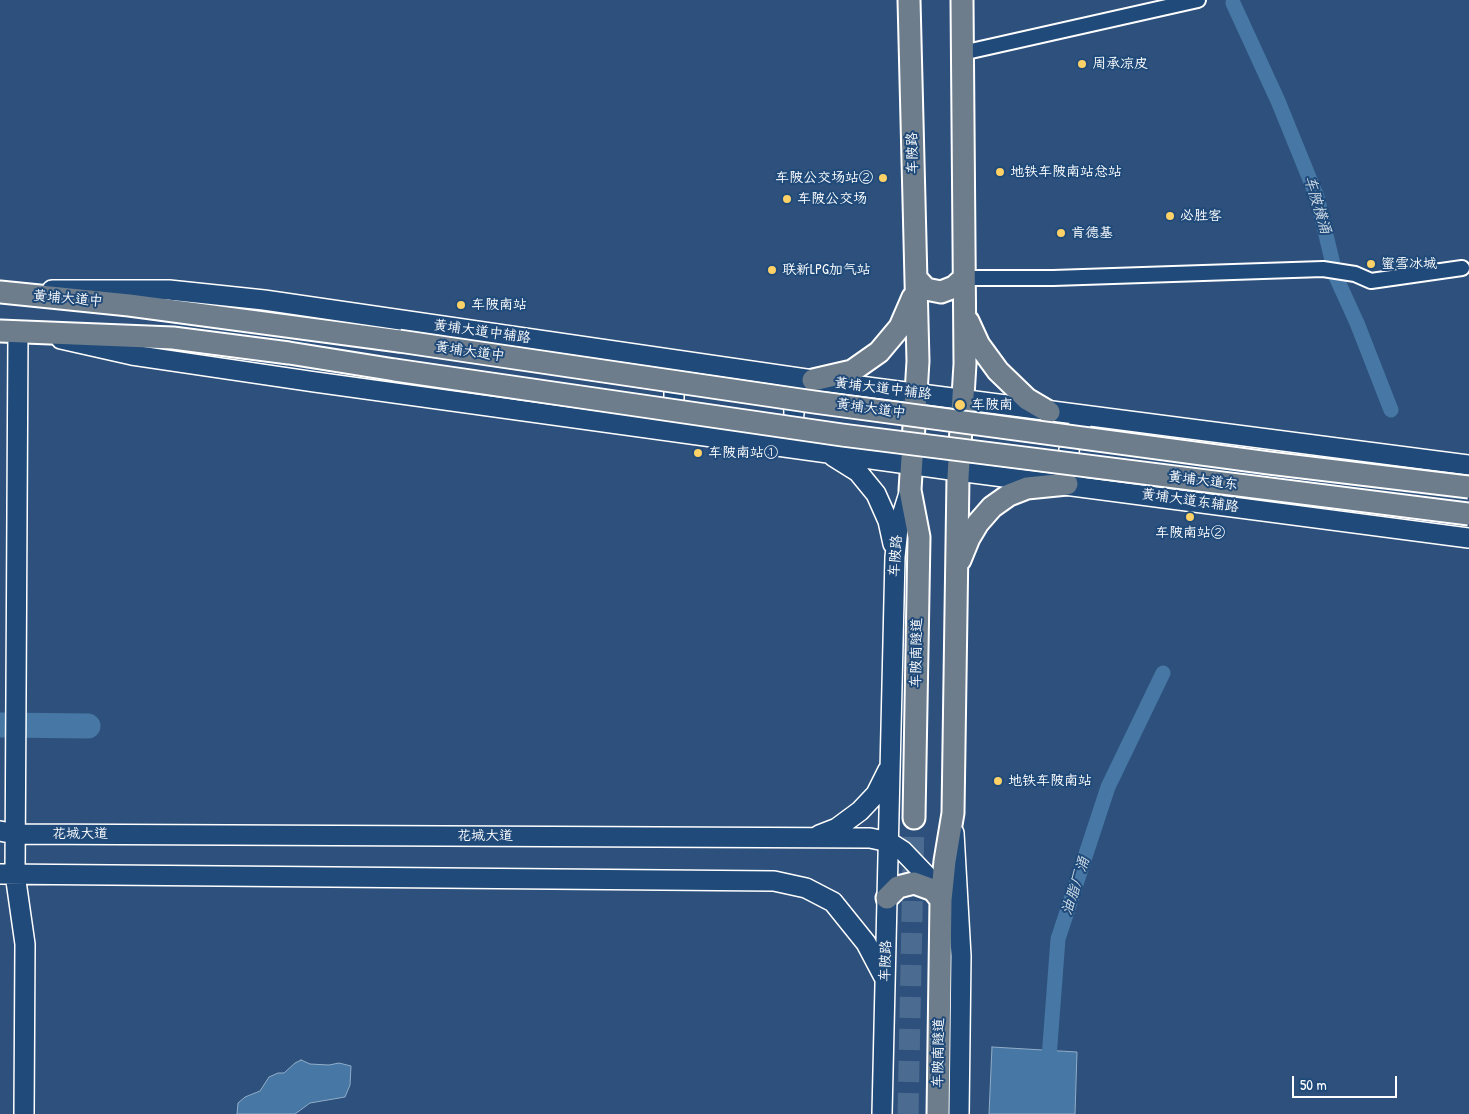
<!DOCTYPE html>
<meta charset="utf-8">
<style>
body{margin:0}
#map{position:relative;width:1469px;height:1114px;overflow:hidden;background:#2d517c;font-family:"Patrick Hand",sans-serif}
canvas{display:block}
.scale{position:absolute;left:1292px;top:1076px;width:105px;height:22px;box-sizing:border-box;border:2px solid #fff;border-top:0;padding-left:6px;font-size:15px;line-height:18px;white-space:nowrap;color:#fff;-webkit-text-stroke:4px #1f4a7a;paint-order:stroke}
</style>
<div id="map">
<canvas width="1469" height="1114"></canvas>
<div class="scale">50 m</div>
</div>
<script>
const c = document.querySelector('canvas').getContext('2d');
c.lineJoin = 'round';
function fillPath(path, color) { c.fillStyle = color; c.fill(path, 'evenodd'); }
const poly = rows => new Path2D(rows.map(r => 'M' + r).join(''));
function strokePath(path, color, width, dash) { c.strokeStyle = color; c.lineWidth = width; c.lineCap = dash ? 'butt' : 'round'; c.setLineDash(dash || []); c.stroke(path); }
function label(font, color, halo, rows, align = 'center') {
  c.font = font + ' "Patrick Hand","LXGW WenKai TC",sans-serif'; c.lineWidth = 4; c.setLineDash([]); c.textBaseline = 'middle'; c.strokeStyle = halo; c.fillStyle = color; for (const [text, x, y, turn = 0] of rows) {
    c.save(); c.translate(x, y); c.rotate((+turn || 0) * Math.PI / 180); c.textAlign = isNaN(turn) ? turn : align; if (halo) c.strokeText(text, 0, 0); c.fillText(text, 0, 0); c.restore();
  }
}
const water = poly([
 [992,1047,1077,1052,1075,1114,989,1114,992,1047],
 [301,1060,310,1064,329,1065,339,1063,351,1066,350,1085,345,1097,310,1103,295,1114,237,1114,238,1103,245,1097,260,1091,269,1077,278,1073,284,1073,295,1063,301,1060]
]);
fillPath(water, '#4777a4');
strokePath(water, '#91adc8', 1);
strokePath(poly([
 [1233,3,1278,101,1317,197,1336,277,1357,323,1391,410],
 [1048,1071,1058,939,1108,787,1163,673]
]), '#4777a4', 15);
strokePath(poly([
 [0,725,88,726]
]), '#4777a4', 25);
strokePath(poly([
 [908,1114,914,818]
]), '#4c6b90', 21, [21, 11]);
const street = poly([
 [962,53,1198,0],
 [964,278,1053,278,1323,269,1355,274,1371,281,1462,268]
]);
const secondary = poly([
 [52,290,169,290,264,300,813,380,1469,465],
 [18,332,15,874,25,944,24,1114],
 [61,339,132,355,315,382,958,471,1469,538],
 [660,421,672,407,674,398,674,384,669,369],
 [782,438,793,423,794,413,793,395,788,386],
 [834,457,858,472,876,494,888,521,893,544],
 [1073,478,1070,469,1069,450,1073,433,1081,425],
 [0,831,15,834,870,838,889,842,903,851,926,875,940,897],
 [954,833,961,956,959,1114],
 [819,835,837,828,860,811,876,794,888,770],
 [0,874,774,881,806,888,833,902,866,943,885,979],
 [882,1114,895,557,898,528,910,490]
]);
const primary = poly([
 [909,0,918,361,910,490,919,537,914,818],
 [916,278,926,289,941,292,954,287,964,278],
 [0,292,129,305,399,341],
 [968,321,979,345,998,371,1027,399,1049,412],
 [0,331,173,338,289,353,395,370],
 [813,380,852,371,879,352,900,327,913,297],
 [960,560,969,538,978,523,992,507,1009,495,1027,488,1067,484],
 [887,898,898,887,914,883,933,890,941,900],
 [938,1114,941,900,945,861,953,813,958,477,965,364,962,0]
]);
strokePath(street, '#fff', 18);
strokePath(secondary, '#fff', 22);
strokePath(primary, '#fff', 25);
strokePath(street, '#1f4a7a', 14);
strokePath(secondary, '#1f4a7a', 19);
strokePath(primary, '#6d7d8c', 21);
const primaryBridge = poly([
 [399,341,814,402,1269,463,1469,487],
 [395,370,842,435,1469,514]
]);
strokePath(primaryBridge, '#fff', 25, []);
strokePath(primaryBridge, '#6d7d8c', 21);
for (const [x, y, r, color] of [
 [1082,64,5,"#ffd166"],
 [1000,172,5,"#ffd166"],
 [883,178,5,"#ffd166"],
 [787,199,5,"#ffd166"],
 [1170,216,5,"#ffd166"],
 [1061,233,5,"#ffd166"],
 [1371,264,5,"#ffd166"],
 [772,270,5,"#ffd166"],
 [461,305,5,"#ffd166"],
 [960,405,6,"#ffd166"],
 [698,453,5,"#ffd166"],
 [1190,517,5,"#ffd166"],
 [998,781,5,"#ffd166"]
]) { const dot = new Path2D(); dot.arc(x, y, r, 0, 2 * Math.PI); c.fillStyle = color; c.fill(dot); strokePath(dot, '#1f4a7a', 2); }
label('14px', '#fff', '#1f4a7a', [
 ["周承凉皮",1092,64],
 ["地铁车陂南站总站",1010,172],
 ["车陂公交场站②",873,178,"right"],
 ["车陂公交场",797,199],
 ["必胜客",1180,216],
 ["肯德基",1071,233],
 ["蜜雪冰城",1381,264],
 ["联新LPG加气站",782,270],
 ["车陂南站",471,305],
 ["车陂南",971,405],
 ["车陂南站①",708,453],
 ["车陂南站②",1190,533,"center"],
 ["地铁车陂南站",1008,781]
], 'left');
label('14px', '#fff', '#1f4a7a', [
 ["车陂路",913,153,-91],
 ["黄埔大道中",68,299,5],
 ["黄埔大道中辅路",482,332,8],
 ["黄埔大道中",470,352,8],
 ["黄埔大道中辅路",883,389,7],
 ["黄埔大道中",871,409,8],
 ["黄埔大道东",1203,481,7],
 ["黄埔大道东辅路",1190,501,8],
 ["车陂路",896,556,-86],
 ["车陂南隧道",917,653,-89],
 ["花城大道",80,834],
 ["花城大道",485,836],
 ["车陂路",886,961,-88],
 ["车陂南隧道",939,1053,-89]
]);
label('italic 15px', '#d1dde8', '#1f4a7a', [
 ["车陂横涌",1317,205,73],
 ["油脂厂涌",1076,886,-72]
]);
</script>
